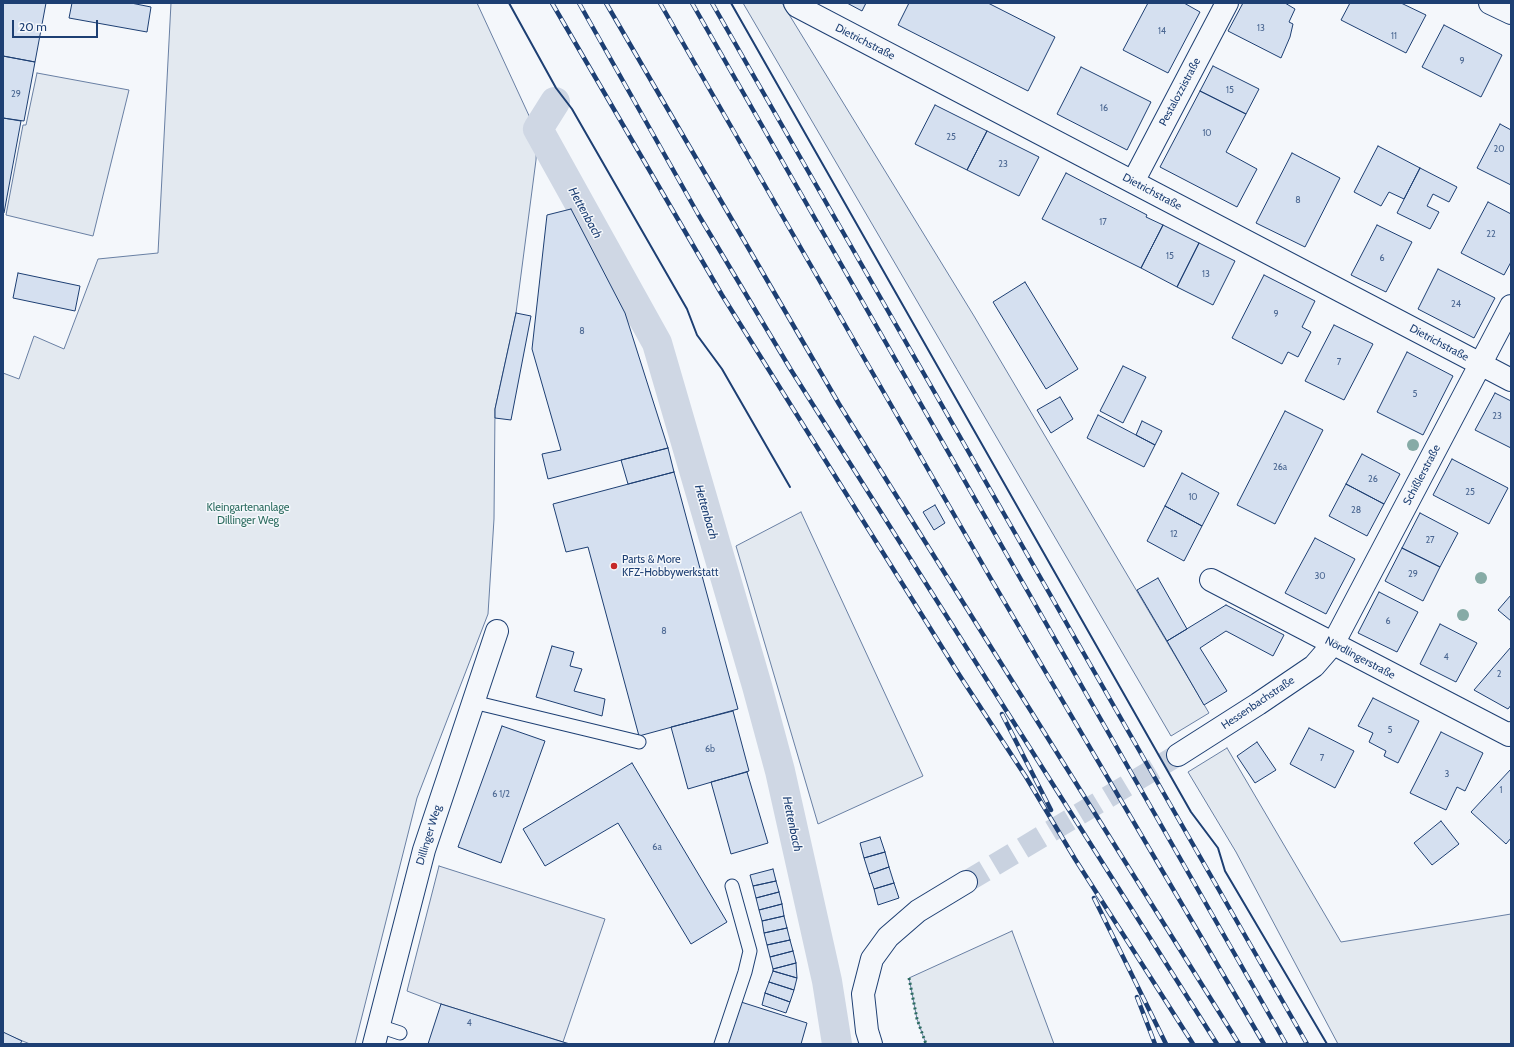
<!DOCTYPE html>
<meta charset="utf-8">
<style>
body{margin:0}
#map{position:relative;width:1514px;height:1047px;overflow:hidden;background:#f4f7fb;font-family:Cabin,sans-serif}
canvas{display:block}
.frame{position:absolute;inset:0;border:4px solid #1d3f73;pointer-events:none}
.scale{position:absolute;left:12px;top:20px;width:86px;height:18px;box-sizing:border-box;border:2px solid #1d3f73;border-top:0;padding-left:5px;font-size:12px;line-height:14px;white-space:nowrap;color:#1d3f73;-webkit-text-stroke:3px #f4f7fb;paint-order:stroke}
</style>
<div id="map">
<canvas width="1514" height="1047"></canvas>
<div class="frame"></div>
<div class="scale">20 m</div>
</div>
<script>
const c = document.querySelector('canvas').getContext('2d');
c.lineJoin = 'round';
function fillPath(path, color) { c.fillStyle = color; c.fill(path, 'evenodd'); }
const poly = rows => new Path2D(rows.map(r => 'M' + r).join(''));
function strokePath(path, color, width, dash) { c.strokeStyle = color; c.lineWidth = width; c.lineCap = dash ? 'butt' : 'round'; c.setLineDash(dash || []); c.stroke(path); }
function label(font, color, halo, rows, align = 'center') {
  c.font = font + ' Cabin,sans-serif'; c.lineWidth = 3; c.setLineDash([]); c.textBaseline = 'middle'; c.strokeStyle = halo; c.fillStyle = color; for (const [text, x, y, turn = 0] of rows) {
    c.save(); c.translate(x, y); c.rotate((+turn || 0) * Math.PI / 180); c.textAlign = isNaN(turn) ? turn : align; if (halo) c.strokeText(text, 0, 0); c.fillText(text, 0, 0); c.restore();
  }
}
const green = poly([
 [171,3,477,3,537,133,536,160,516,313,495,409,494,519,488,614,417,798,355,1044,30,1044,3,1033,3,373,19,379,34,336,64,349,98,259,158,253,171,3],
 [743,3,782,3,974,316,1209,713,1171,736,743,3],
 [37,73,129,90,93,236,6,215,23,125,26,125,37,73],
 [801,512,923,776,818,824,736,546,801,512],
 [1227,748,1341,942,1511,914,1511,1044,1338,1044,1236,852,1188,772,1227,748],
 [1012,931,1054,1044,926,1044,917,1019,909,978,1012,931]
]);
fillPath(green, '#e3e9f0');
strokePath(green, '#687fa3', 1);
const parking = poly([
 [439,866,605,919,563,1042,441,1004,407,991,439,866]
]);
fillPath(parking, '#e3e8f0');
strokePath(parking, '#687fa3', 1);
strokePath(poly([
 [555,102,538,129,657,343,757,686,780,771,827,981,837,1044]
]), '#cfd7e4', 30);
const building = poly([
 [3,3,46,3,35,62,3,56,3,3],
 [72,3,131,3,151,7,147,32,69,18,72,3],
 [847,3,866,3,862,11,847,3],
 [909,3,988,3,1055,37,1028,91,898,25,909,3],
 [1148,3,1184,3,1200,12,1168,73,1123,50,1148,3],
 [1243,3,1285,3,1295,9,1289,22,1293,24,1290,37,1281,58,1228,31,1243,3],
 [1350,3,1401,3,1426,15,1406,53,1341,20,1350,3],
 [1444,25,1502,55,1481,97,1422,67,1444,25],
 [3,56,35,62,24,121,3,118,3,56],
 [1213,66,1259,89,1246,114,1200,91,1213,66],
 [1081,67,1151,102,1127,150,1057,114,1081,67],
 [1200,91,1246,114,1226,152,1257,169,1237,207,1160,167,1200,91],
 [935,105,987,131,967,170,915,144,935,105],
 [3,118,21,121,4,213,3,212,3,118],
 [1500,124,1511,130,1511,185,1477,168,1500,124],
 [987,131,1039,157,1019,196,967,170,987,131],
 [1378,146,1420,168,1404,199,1389,192,1381,206,1354,192,1378,146],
 [1292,153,1340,178,1305,247,1256,223,1292,153],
 [1420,168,1457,187,1449,202,1433,194,1427,206,1439,212,1430,229,1397,213,1420,168],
 [1066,173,1147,215,1146,217,1163,225,1141,268,1042,219,1066,173],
 [1488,202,1511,214,1511,262,1504,275,1461,253,1488,202],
 [571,209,625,313,668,448,548,479,542,454,561,450,532,349,547,215,571,209],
 [1163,225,1199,243,1177,287,1141,268,1163,225],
 [1377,225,1412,242,1386,292,1351,275,1377,225],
 [1199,243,1235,261,1213,305,1177,287,1199,243],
 [1438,269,1495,298,1474,338,1418,309,1438,269],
 [18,273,80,286,75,311,13,298,18,273],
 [1264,275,1315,301,1302,327,1311,332,1298,357,1288,352,1282,364,1232,338,1264,275],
 [1025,282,1078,369,1046,389,993,302,1025,282],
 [516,313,531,316,511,420,495,418,495,409,516,313],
 [1334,325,1373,344,1344,400,1305,381,1334,325],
 [1407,352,1453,376,1423,435,1377,412,1407,352],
 [1123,366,1146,377,1123,423,1100,411,1123,366],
 [1495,393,1511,401,1511,448,1475,430,1495,393],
 [1060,397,1073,419,1051,433,1037,410,1060,397],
 [1285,411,1323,430,1275,524,1237,505,1285,411],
 [1098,415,1155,445,1144,467,1087,438,1098,415],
 [1142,421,1162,431,1155,445,1136,435,1142,421],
 [668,448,674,472,628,484,621,460,668,448],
 [1362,454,1400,474,1384,504,1346,484,1362,454],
 [1452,459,1508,488,1489,524,1433,495,1452,459],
 [674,472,738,709,639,736,588,547,566,552,553,504,674,472],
 [1182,473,1219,493,1202,526,1165,506,1182,473],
 [1346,484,1384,504,1367,536,1329,516,1346,484],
 [935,505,945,523,934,530,923,512,935,505],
 [1165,506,1202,526,1184,561,1147,541,1165,506],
 [1420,513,1458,533,1440,567,1402,548,1420,513],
 [1315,538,1355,559,1326,614,1285,593,1315,538],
 [1402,548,1440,567,1423,601,1385,581,1402,548],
 [1158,578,1187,629,1167,641,1137,590,1158,578],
 [1379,592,1418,612,1397,652,1358,633,1379,592],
 [1511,595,1511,621,1498,610,1511,595],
 [1226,605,1284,635,1273,656,1226,631,1200,648,1227,691,1204,705,1167,641,1226,605],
 [1440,624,1477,643,1456,682,1420,664,1440,624],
 [552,646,574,652,570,666,582,669,574,691,605,699,602,716,536,697,552,646],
 [1511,647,1511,705,1508,709,1474,690,1511,647],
 [1373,698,1419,721,1398,763,1384,756,1386,751,1369,742,1373,733,1358,726,1373,698],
 [733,711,749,771,688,789,671,727,733,711],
 [502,726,545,741,501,863,458,847,502,726],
 [1309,728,1354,751,1335,788,1290,764,1309,728],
 [1441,732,1483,753,1465,791,1457,787,1446,810,1410,793,1441,732],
 [1257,742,1276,770,1255,783,1237,756,1257,742],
 [632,763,727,922,691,944,618,823,545,866,523,829,632,763],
 [1511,769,1511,838,1506,844,1471,812,1511,769],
 [747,772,768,843,731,854,711,782,747,772],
 [1441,821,1459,844,1432,865,1414,843,1441,821],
 [880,837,885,852,864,858,860,843,880,837],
 [885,852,889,867,869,874,864,858,885,852],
 [889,867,894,883,874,889,869,874,889,867],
 [773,869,776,881,753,886,750,875,773,869],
 [776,881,779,892,756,898,753,886,776,881],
 [894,883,899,898,878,905,874,889,894,883],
 [779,892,782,904,759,910,756,898,779,892],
 [782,904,784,916,762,921,759,910,782,904],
 [784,916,787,928,764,933,762,921,784,916],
 [787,928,790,940,767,945,764,933,787,928],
 [790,940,793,951,770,957,767,945,790,940],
 [793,951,796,963,773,969,770,957,793,951],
 [796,963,797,978,773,971,773,969,796,963],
 [773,971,797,978,794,990,769,982,773,971],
 [769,982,794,990,790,1002,765,993,769,982],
 [765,993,790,1002,786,1013,762,1005,765,993],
 [741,1002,807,1023,801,1044,727,1044,741,1002],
 [441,1004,563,1042,570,1044,428,1044,441,1004],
 [3,1032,22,1041,20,1044,3,1044,3,1032]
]);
fillPath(building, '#d5e0f0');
strokePath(building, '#1d3f73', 1);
strokePath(poly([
 [966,882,1178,755]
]), '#c9d2e0', 22, [22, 11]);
const service = poly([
 [473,702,639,742],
 [379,1026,400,1033],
 [721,1044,745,972,750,951,732,886]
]);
const minor = poly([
 [795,3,797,6,1511,380],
 [1490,3,1511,13],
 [1133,182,1227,3],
 [1211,580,1509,735,1511,733],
 [1178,755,1258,704,1314,666,1333,644,1511,306],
 [374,1044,424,850,497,631],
 [871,1044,867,1031,863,994,872,959,888,937,918,911,966,882]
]);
strokePath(service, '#1d3f73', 15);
strokePath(minor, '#1d3f73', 24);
strokePath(service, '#f4f7fb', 13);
strokePath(minor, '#f4f7fb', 22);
const rail = poly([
 [552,3,722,295,960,676,1026,777,1075,859,1193,1044],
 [579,3,698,214,791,370,1217,1044],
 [606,3,839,404,1239,1044],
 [660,3,991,579,1264,1044],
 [692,3,1286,1044],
 [712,3,1307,1044],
 [1002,714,1051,810],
 [1094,898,1166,1044],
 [1137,997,1155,1044]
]);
strokePath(rail, '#1d3f73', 4.5);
strokePath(rail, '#f4f7fb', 3, [9]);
strokePath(poly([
 [909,978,917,1019,926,1044]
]), '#2c6c60', 3, [2, 3]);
strokePath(poly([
 [509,3,556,88,572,109,687,309,697,335,722,369,790,487],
 [731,3,1191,812,1218,848,1225,871,1327,1044]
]), '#1d3f73', 2);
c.fillStyle = '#86aba6';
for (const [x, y] of [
 [1413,445],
 [1481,578],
 [1463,615]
]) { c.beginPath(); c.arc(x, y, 6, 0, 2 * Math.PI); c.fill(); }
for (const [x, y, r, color] of [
 [614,566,4,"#c62828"]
]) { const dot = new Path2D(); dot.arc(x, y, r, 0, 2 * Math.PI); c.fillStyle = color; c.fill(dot); strokePath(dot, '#f4f7fb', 1.5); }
label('9px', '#4b6792', null, [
 ["13",1261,28],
 ["14",1162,31],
 ["11",1394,36],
 ["9",1462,61],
 ["15",1230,90],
 ["29",16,94],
 ["16",1104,108],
 ["10",1207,133],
 ["25",951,137],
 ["20",1499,149],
 ["23",1003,164],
 ["8",1298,200],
 ["17",1103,222],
 ["22",1491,234],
 ["15",1170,256],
 ["6",1382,258],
 ["13",1206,274],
 ["24",1456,304],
 ["9",1276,314],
 ["8",582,331],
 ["7",1339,362],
 ["5",1415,394],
 ["23",1497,416],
 ["26a",1280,467],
 ["26",1373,479],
 ["25",1470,492],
 ["10",1193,497],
 ["28",1356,510],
 ["12",1174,534],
 ["27",1430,540],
 ["29",1413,574],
 ["30",1320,576],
 ["6",1388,621],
 ["8",664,631],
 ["4",1446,657],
 ["2",1499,674],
 ["5",1390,730],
 ["6b",710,749],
 ["7",1322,758],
 ["3",1447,774],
 ["1",1501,790],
 ["6 1/2",501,794],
 ["6a",657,847],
 ["4",469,1023]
]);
label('11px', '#1d3f73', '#f4f7fb', [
 ["Dietrichstraße",865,42,27],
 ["Pestalozzistraße",1180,92,-62],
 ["Dietrichstraße",1152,192,28],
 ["Dietrichstraße",1439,343,28],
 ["Schißlerstraße",1422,475,-62],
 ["Nördlingerstraße",1360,658,28],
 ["Hessenbachstraße",1258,703,-34],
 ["Dillinger Weg",429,835,-73]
]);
label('11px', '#2c6c60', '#f4f7fb', [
 ["Kleingartenanlage",248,508],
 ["Dillinger Weg",248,521]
]);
label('11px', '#1d3f73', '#f4f7fb', [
 ["Parts & More",622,560],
 ["KFZ-Hobbywerkstatt",622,573]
], 'left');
label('italic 12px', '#1d3f73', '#f4f7fb', [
 ["Hettenbach",585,213,61],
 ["Hettenbach",706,512,74],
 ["Hettenbach",792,824,78]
]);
</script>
